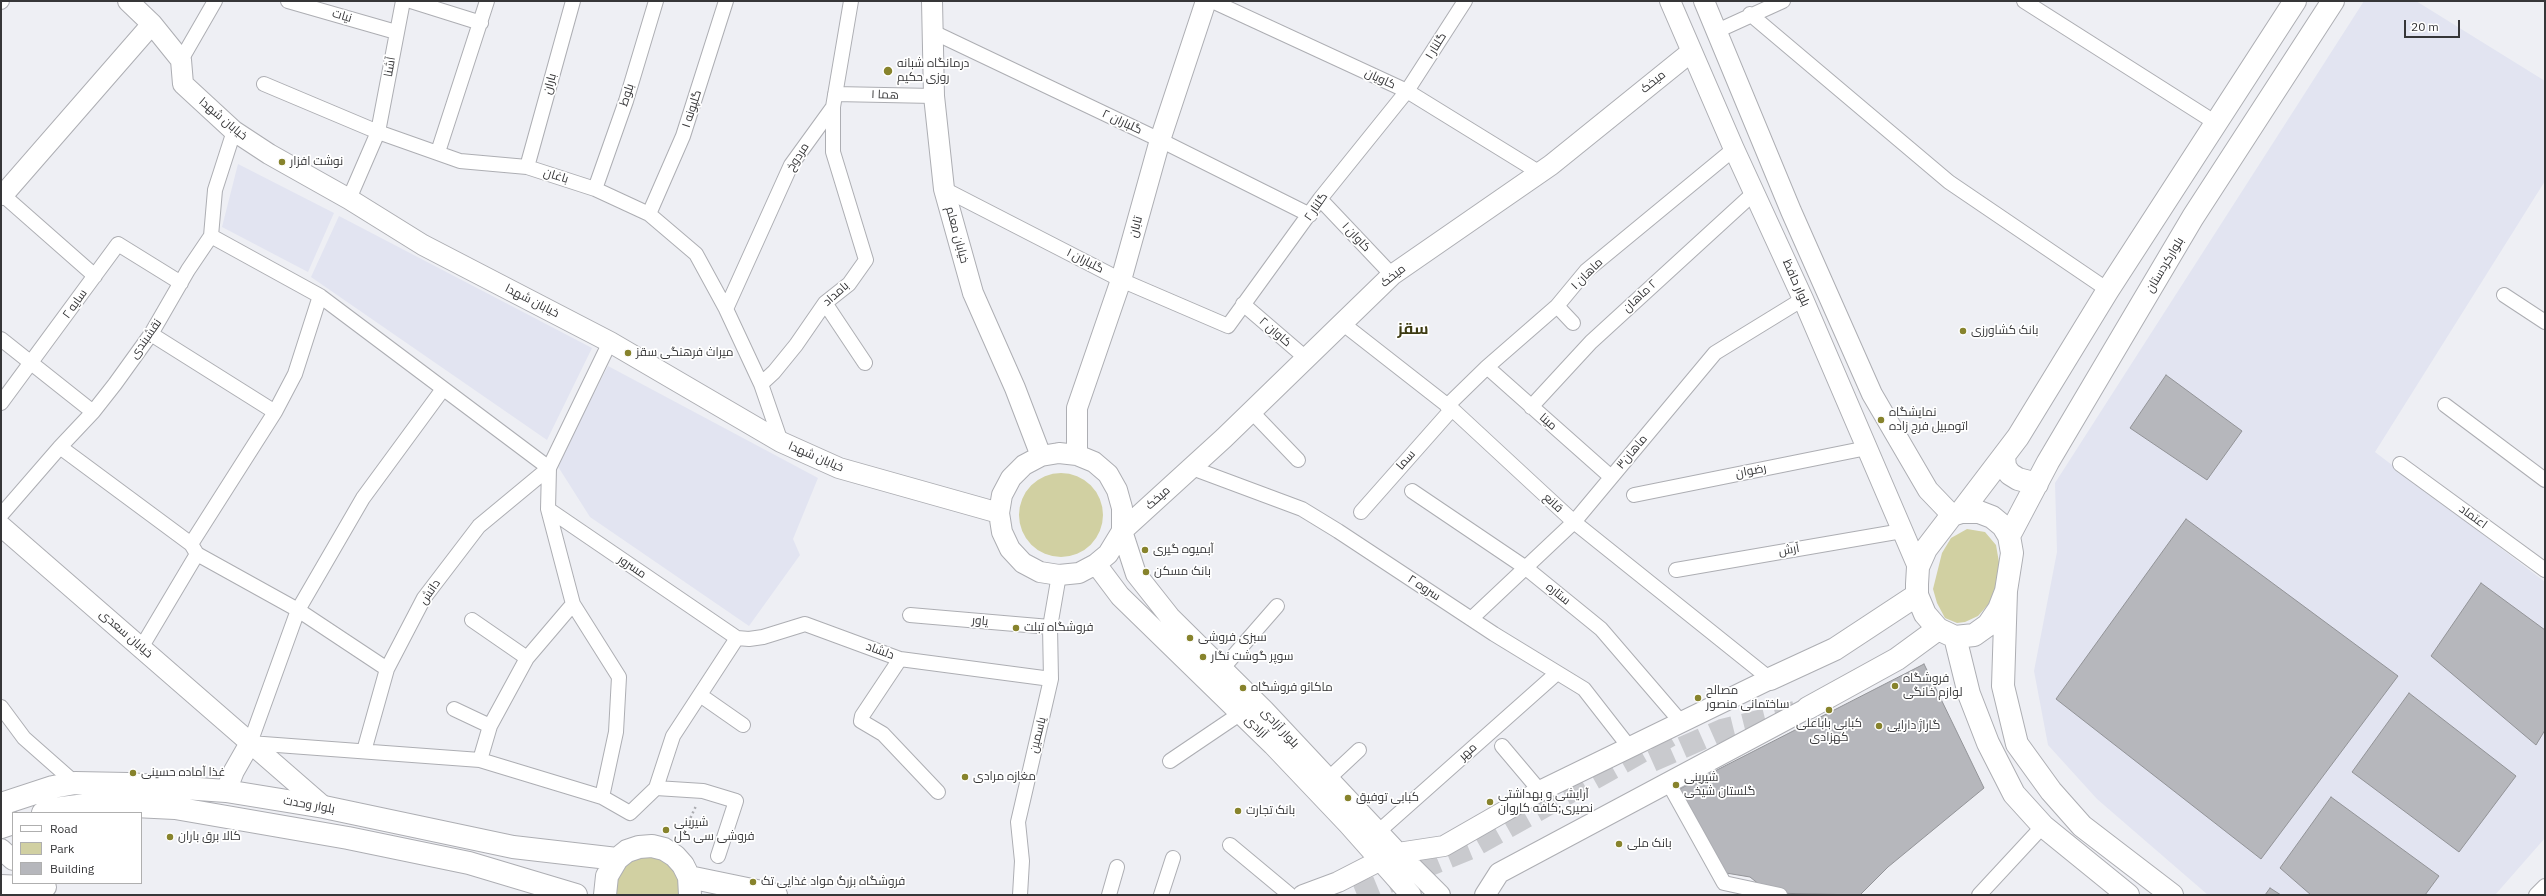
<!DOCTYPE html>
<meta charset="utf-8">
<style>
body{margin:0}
#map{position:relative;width:2546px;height:896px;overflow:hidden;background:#eeeff4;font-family:"IBM Plex Sans",sans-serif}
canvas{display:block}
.frame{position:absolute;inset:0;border:2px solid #363638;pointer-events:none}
.legend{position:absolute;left:12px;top:812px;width:130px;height:72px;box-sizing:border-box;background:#fff;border:1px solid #afafaf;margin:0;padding:5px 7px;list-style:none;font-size:12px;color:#363638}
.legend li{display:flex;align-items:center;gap:8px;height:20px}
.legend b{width:20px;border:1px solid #afafaf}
.scale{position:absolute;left:2404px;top:20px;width:56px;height:18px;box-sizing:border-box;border:2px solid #363638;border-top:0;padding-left:5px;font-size:12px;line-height:14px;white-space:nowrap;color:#363638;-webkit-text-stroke:3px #fff;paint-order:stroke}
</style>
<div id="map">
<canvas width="2546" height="896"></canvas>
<div class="frame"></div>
<ul class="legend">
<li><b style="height:5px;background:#fff"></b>Road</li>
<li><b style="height:11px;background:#d1d0a2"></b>Park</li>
<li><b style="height:11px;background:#b6b7bc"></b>Building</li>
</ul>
<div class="scale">20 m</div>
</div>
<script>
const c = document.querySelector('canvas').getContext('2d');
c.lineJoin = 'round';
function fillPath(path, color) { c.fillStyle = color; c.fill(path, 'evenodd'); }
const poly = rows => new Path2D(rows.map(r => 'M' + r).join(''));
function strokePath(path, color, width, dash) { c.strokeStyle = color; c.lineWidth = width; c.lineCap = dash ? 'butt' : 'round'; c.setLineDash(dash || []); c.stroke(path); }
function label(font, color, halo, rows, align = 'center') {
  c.font = font + ' "IBM Plex Sans",Cairo,sans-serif'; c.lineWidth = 3.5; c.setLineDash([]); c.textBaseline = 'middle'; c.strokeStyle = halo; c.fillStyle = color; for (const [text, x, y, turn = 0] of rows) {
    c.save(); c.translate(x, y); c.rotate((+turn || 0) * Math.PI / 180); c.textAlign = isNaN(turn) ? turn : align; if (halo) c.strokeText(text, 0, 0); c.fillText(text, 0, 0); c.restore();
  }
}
fillPath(poly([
 [2364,1,2416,1,2545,81,2545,181,2375,452,2545,582,2545,838,2495,895,2208,895,2097,799,2048,745,2034,671,2057,552,2055,483],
 [238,164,334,213,308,272,222,227],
 [339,216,592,348,547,440,311,277],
 [608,366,818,478,793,539,800,555,749,626,590,517,557,465]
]), '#e2e4f1');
fillPath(poly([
 '1019 515a42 42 0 1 1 84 0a42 42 0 1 1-84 0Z',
 [1967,529,1985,532,1996,545,2000,568,1993,599,1978,616,1965,622,1957,623,1945,618,1937,603,1933,589,1942,553,1951,538],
 [647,854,667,861,679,879,679,895,615,895,614,880,626,862]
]), '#d1d0a2');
const building = poly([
 [2166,375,2242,431,2207,480,2130,428,2166,375],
 [2186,519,2398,676,2261,859,2056,699,2186,519],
 [2481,583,2545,630,2545,730,2536,745,2431,656,2481,583],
 [1924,664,1984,788,1888,867,1860,895,1770,893,1750,877,1720,872,1674,792,1924,664],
 [2409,693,2516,776,2459,852,2352,772,2409,693],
 [2331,797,2439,876,2425,895,2311,895,2280,868,2331,797],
 [2270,888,2281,895,2265,895,2270,888]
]);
fillPath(building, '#b6b7bc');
strokePath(building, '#939498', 1);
strokePath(poly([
 [1652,761,1722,730,1795,712],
 [1357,895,1469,849,1670,736]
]), '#c9cace', 22, [22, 11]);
const street = poly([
 [288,1,396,32],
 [411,1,481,23],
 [1212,1,1407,91,1540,173],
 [2024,1,2216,123],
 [1,2,2,1],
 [1750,14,1949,182,2108,290],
 [1717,31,1783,1],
 [933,32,1160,140,1310,215],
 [181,60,215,1],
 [264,84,378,132,460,161,527,167,595,189,649,214,696,254,726,309,761,384],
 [835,94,934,96],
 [438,152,487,1],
 [527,167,573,1],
 [595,189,626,101,656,1],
 [944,189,1121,280,1228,326,1320,199,1407,91,1465,1],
 [3,195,95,276],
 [349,199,378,132,403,1],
 [1320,199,1392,275],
 [649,214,683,136,726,1],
 [211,236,320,296,549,468,479,526,424,598,387,669,364,751],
 [2504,295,2545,322],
 [825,303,865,363],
 [1243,304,1307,359],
 [1557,306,1573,323],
 [726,309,791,165,833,107,851,1],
 [1342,323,1452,409,1574,522,1770,679],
 [151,334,275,412],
 [1,339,93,412],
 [610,342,549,468,548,509,573,604,619,677,616,732,602,797,630,813,656,788,673,736,737,638],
 [1487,367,1611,477],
 [443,389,363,498,298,610,250,743,480,760,602,797],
 [1,403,118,244,181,283],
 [2445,405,2545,480],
 [1447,406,1487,367,1557,306,1586,271,1734,149],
 [1531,407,1591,342,1755,192],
 [1251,411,1298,460],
 [781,442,761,384,774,372,796,345,825,303,849,284,866,260,833,152,833,107],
 [60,447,191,544,197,554,298,610,387,669],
 [2400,464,2545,570],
 [1192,468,1302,509,1338,531,1494,634,1584,689,1630,748],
 [1412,491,1526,568,1601,629,1681,722],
 [1634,495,1867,448],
 [548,509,737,638,749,639,763,637,805,624,900,659,1051,679],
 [1361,512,1452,409],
 [1,515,60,447,93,412,115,384,151,334,188,270,211,236,215,190,234,131],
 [191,544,275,412,295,374,320,296],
 [1676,570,1902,531],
 [910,615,1050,627],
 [1471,619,1574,522,1715,353,1803,299],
 [472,620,527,658],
 [141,648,197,554],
 [900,659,862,716,861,721,883,734,938,792],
 [1222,669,1277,606],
 [700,695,743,725],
 [1,707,24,738,75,783],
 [454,709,490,726],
 [1502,746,1540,791],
 [480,760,490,726,527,658,573,604],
 [1170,761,1241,713],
 [1328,779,1359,750],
 [1669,784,1724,883,1780,895],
 [656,788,703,791,736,801,718,856],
 [1378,832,1557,673],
 [1230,845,1290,895],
 [1020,895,1022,861,1018,822,1051,679,1050,627,1059,575],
 [1109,895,1117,867],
 [1161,895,1173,858],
 [1979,895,2043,826],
 [2536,895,2545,886]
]);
const secondary = poly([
 [128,1,152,24,181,60,183,84,234,131,269,154,349,199,423,245,610,342,781,442,839,468,999,513],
 [932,1,934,96,944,189,973,293,1015,388,1041,456],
 [1670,1,1734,149,1803,299,1918,567],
 [1704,1,1791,211,1872,394,1928,490,1952,515],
 [1,194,3,195,152,24],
 [1059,453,1077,455,1094,462,1108,474,1117,490,1122,508,1122,531,1108,554,1096,564,1079,573,1059,575,1040,572,1023,563,1010,549,1002,532,999,513,1002,495,1011,478,1024,465,1041,456,1059,453],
 [1077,455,1077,408,1121,280,1160,140,1206,1],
 [1,526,324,807],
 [1096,564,1120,596,1273,745,1348,824,1411,895],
 [226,791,234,771,250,743],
 [1,849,13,860],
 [1398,853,1444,846,1540,791,1770,679],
 [1,885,46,887],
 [1303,895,1338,882,1379,861],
 [1440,895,1398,853,1264,710,1170,617,1136,574,1122,531,1224,438,1392,275,1551,165,1691,52],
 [1485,895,1499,873,1808,708]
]);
const primary = poly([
 [2004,456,2005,467,2010,474,2018,479,2037,484],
 [1961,512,2018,437,2108,290,2295,1],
 [1961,512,1979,512,1992,517,2003,526,2009,536,2012,553,2006,591,1999,609,1988,625,1974,635,1955,637,1938,629,1925,614,1917,595,1917,584,1918,567,1926,549,1952,515,1961,512],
 [2009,536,2048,462,2193,217,2333,1],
 [2006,591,2003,686,2017,744,2051,791,2082,826,2172,895],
 [1955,637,1969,694,1988,743,2014,794,2043,826,2128,895],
 [1770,679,1835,649,1917,595],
 [1808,708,1897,659,1938,629],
 [1,804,53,787,75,783,128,784,226,791,324,807,513,847,617,859],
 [43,813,54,809,94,804,175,808,348,838,469,863,576,895],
 [1,827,13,823],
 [689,877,776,895],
 [605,895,607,876,617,859,627,851,639,847,652,846,664,849,675,856,683,865,689,877,690,895]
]);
strokePath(street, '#adaeb3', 16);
strokePath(secondary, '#adaeb3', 22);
strokePath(primary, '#adaeb3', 24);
strokePath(poly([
 [682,836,696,806]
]), '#abacb0', 2.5, [2, 3]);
strokePath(street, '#fff', 14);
strokePath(secondary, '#fff', 20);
strokePath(primary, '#fff', 22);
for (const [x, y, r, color] of [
 [888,71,5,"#87832c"],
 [282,162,4,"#87832c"],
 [1963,331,4,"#87832c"],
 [628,353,4,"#87832c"],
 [1881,420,4,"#87832c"],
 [1145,550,4,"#87832c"],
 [1146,572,4,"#87832c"],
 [1016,628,4,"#87832c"],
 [1190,638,4,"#87832c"],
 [1203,657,4,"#87832c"],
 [1895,686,4,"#87832c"],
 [1243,688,4,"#87832c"],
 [1698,698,4,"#87832c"],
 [1829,710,4,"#87832c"],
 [1879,726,4,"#87832c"],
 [133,773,4,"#87832c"],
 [965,777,4,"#87832c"],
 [1676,785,4,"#87832c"],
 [1348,798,4,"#87832c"],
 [1490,802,4,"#87832c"],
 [1238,811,4,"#87832c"],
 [666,830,4,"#87832c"],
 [170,837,4,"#87832c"],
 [1619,844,4,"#87832c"],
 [753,882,4,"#87832c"]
]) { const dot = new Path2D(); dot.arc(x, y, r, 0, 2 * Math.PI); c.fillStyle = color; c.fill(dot); strokePath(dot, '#fff', 1.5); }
label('12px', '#363638', '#fff', [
 ["نیات",342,16,16],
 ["گلنار ۱",1436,46,-58],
 ["آشنا",390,67,-80],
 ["کاویان",1380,79,25],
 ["میخک",1653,82,-39],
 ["باران",550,84,-75],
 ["بلوط",627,95,-72],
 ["هما ۱",885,95,2],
 ["گلپونه ۱",692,109,-72],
 ["خیابان شهدا",223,119,40],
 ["گلباران ۲",1122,122,25],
 ["مردوخ",798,157,-57],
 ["باغان",556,176,17],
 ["گلنار ۲",1316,207,-55],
 ["تابان",1136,227,-75],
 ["خیابان معلم",957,235,75],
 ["کاوان ۱",1356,237,47],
 ["گلباران ۱",1085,261,27],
 ["بلوارکردستان",2165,265,-59],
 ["ماهان ۱",1587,274,-45],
 ["میخک",1393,276,-39],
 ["بلوار حافظ",1796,283,66],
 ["بامداد",836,294,-42],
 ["٢ ماهان",1640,296,-43],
 ["خیابان شهدا",532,301,27],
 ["سایه ۲",75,304,-54],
 ["کاوان ۲",1275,332,41],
 ["نقشبندی",146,339,-55],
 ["مینا",1548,422,41],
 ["ماهان۳",1632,452,-50],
 ["خیابان شهدا",816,457,23],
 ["سما",1406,460,-49],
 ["رضوان",1751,471,-11],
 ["میخک",1158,498,-42],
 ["قانع",1553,503,43],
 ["اعتماد",2473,517,36],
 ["آرش",1789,550,-10],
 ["مسرور",632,567,34],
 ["سروه ۲",1424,588,33],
 ["دانش",430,592,-55],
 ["ستاره",1558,594,39],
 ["یاور",980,621,5],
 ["خیابان سعدی",126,634,41],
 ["دلشاد",880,651,20],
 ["آزادی",1256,727,45],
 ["بلوار آزادی",1280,728,47],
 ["یاسمین",1038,735,-76],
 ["مهر",1468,752,-42],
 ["بلوار وحدت",309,805,10]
]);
label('12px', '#363638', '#fff', [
 ["درمانگاه شبانه",897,64],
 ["روزی حکیم",897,78],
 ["نوشت افزار",290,162],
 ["بانک کشاورزی",1971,331],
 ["میراث فرهنگی سقز",636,353],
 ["نمایشگاه",1889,413],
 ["اتومبیل فرج زاده",1889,427],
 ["آبمیوه گیری",1153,550],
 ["بانک مسکن",1154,572],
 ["فروشگاه تبلت",1024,628],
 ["سبزی فروشی",1198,638],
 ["سوپر گوشت نگار",1211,657],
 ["فروشگاه",1903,679],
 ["لوازم خانگی",1903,693],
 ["ماکائو فروشگاه",1251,688],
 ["مصالح",1706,691],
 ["ساختمانی منصور",1706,705],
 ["کبابی باباعلی",1829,724,"center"],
 ["کهزادی",1829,738,"center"],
 ["گاراژ دارایی",1887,726],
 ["غذا آماده حسینی",141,773],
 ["مغازه مرادی",973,777],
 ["شیرینی",1684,778],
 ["گلستان شیخی",1684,792],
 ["آرایشی و بهداشتی",1498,795],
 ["نصیری;کافه کاروان",1498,809],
 ["کبابی توفیق",1356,798],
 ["بانک تجارت",1246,811],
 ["شیرینی",674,823],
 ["فروشی سی گل",674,837],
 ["کالا برق باران",178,837],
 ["بانک ملی",1627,844],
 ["فروشگاه بزرگ مواد غذایی تک",761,882]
], 'left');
label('bold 16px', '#3d3b12', '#fff', [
 ["سقز",1413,329]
]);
</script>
